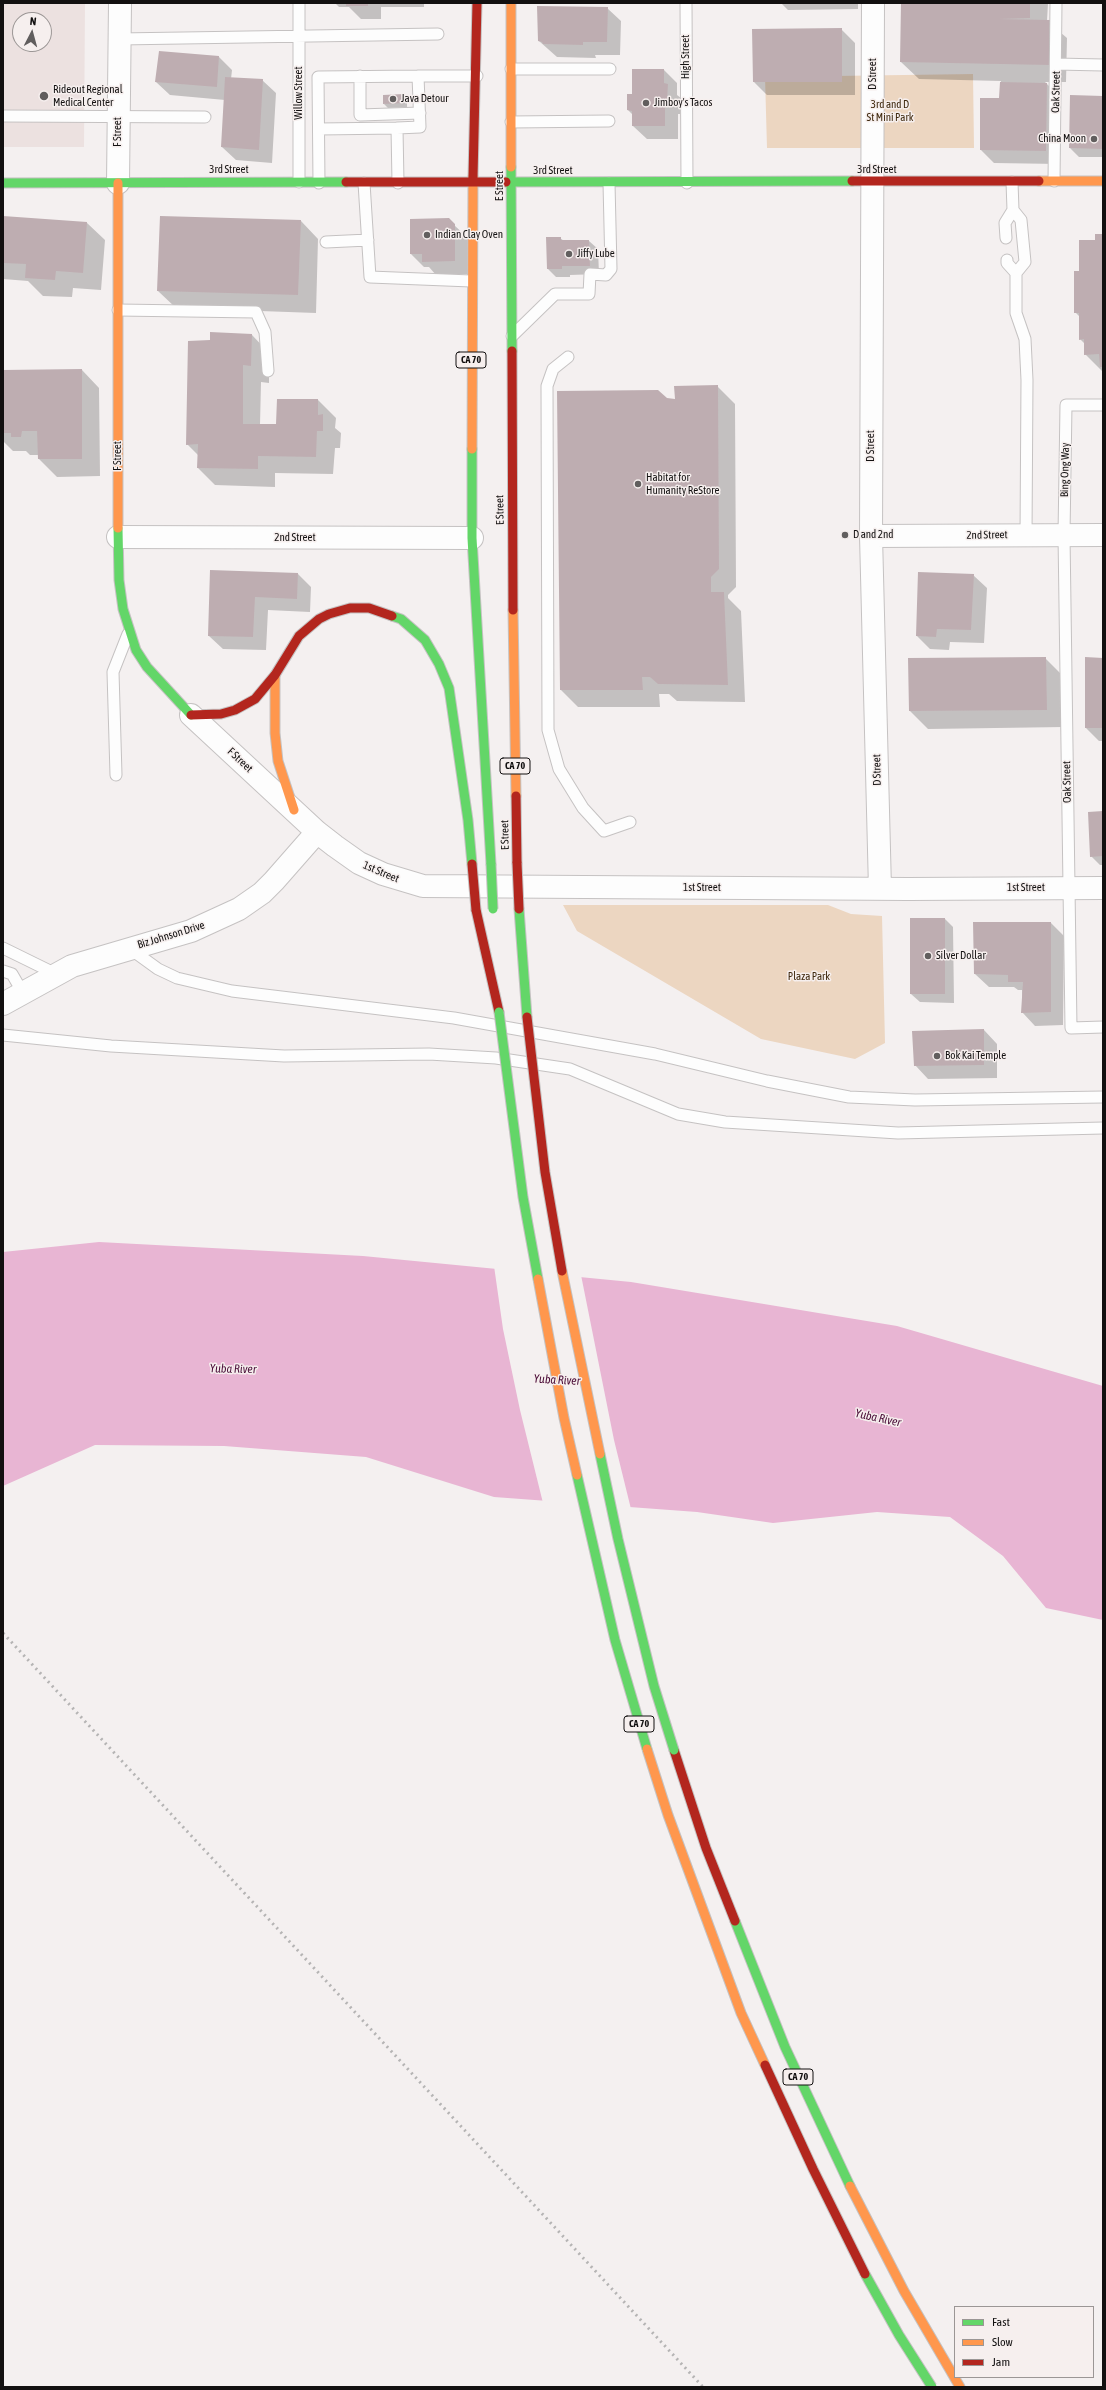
<!DOCTYPE html>
<style>
body{margin:0}
#map{position:relative;width:1106px;height:2390px;overflow:hidden;background:#f4f0f0;font-family:"Asap Condensed",sans-serif}
canvas{display:block}
.frame{position:absolute;inset:0;border:4px solid #121010;pointer-events:none}
.legend{position:absolute;left:954px;top:2306px;width:140px;height:72px;box-sizing:border-box;background:#f6efee;border:1px solid #9b9695;margin:0;padding:5px 7px;list-style:none;font-size:12px;color:#121010}
.legend li{display:flex;align-items:center;gap:8px;height:20px}
.legend b{width:20px;border:1px solid #9b9695}
.north{position:absolute;left:12px;top:12px;width:40px;height:40px;box-sizing:border-box;background:#f6efee;border:1px solid #9b9695;border-radius:50%;rotate:6deg;font-size:11px;font-weight:700;line-height:16px;text-align:center;color:#121010}
.north::after{content:'';display:block;margin:auto;width:14px;height:18px;background:#615e5e;clip-path:polygon(50% 0,100% 100%,50% 72%,0 100%)}
</style>
<div id="map">
<canvas width="1106" height="2390"></canvas>
<div class="frame"></div>
<ul class="legend">
<li><b style="height:5px;background:#63d668"></b>Fast</li>
<li><b style="height:5px;background:#ff974d"></b>Slow</li>
<li><b style="height:5px;background:#b3261e"></b>Jam</li>
</ul>
<div class="north">N</div>
</div>
<script>
const c = document.querySelector('canvas').getContext('2d');
c.lineJoin = 'round';
function fillPath(path, color) { c.fillStyle = color; c.fill(path, 'evenodd'); }
const poly = rows => new Path2D(rows.map(r => 'M' + r).join(''));
function strokePath(path, color, width, dash) { c.strokeStyle = color; c.lineWidth = width; c.lineCap = dash ? 'butt' : 'round'; c.setLineDash(dash || []); c.stroke(path); }
function label(font, color, halo, rows, align = 'center') {
  c.font = font + ' "Asap Condensed",sans-serif'; c.lineWidth = 3; c.setLineDash([]); c.textBaseline = 'middle'; c.strokeStyle = halo; c.fillStyle = color; for (const [text, x, y, turn = 0] of rows) {
    c.save(); c.translate(x, y); c.rotate((+turn || 0) * Math.PI / 180); c.textAlign = isNaN(turn) ? turn : align; if (halo) c.strokeText(text, 0, 0); c.fillText(text, 0, 0); c.restore();
  }
}
fillPath(poly([
 [3,3,85,3,84,147,3,147],
 [20,20,44,20,44,44,20,44]
]), '#ece1e0');
fillPath(poly([
 [973,74,974,148,767,148,765,77],
 [563,905,828,905,851,914,882,916,885,1043,855,1059,761,1039,577,931]
]), '#ecd6c1');
fillPath(poly([
 [99,1242,363,1256,631,1282,897,1326,1103,1386,1103,1620,1046,1608,1003,1556,950,1517,877,1512,773,1523,697,1512,494,1497,366,1457,224,1446,95,1445,3,1486,3,1252]
]), '#e8b5d3');
fillPath(poly([
 [494,1266,581,1275,614,1440,631,1509,543,1503,520,1410,503,1329]
]), '#f4f0f0');
fillPath(poly([
 [335,3,424,3,424,7,381,7,381,19,361,19,349,7,339,7],
 [781,3,858,3,858,9,788,10],
 [902,3,1048,3,1047,21,1067,38,1066,82,1045,82,1060,97,1059,164,994,163,981,150,1000,99,1001,81,919,79,901,62],
 [607,8,621,21,620,55,595,55,596,58,557,57,539,41],
 [841,29,855,43,855,95,767,95,754,82],
 [219,57,232,70,231,79,262,80,276,93,272,163,236,160,222,147,225,100,170,95,156,82],
 [664,70,677,83,677,95,681,98,680,114,678,114,678,139,647,139,633,126,633,115,628,110,633,95],
 [403,95,407,99,407,107,388,108,384,104],
 [1103,97,1103,157,1079,157,1070,148],
 [3,217,87,223,105,240,101,290,73,288,72,297,43,296,28,281,3,279],
 [301,221,318,239,316,313,176,308,158,291],
 [454,225,468,238,468,274,436,275,429,267,424,267,411,254],
 [1103,235,1103,372,1085,354,1085,344,1080,339,1080,317,1075,312,1080,272,1096,241],
 [560,238,564,241,589,241,598,249,599,274,570,275,570,277,556,277,548,269],
 [252,335,269,353,269,383,261,382,260,425,277,425,318,400,336,418,335,428,341,433,340,448,335,448,333,474,275,473,275,487,215,485,198,468,198,455,187,444,211,341],
 [82,370,99,388,100,476,57,477,39,459,39,455,30,455,26,451,13,451,3,441,3,371],
 [717,386,735,404,736,587,728,595,728,598,741,611,745,702,677,701,669,694,659,694,660,707,578,707,561,690,666,399,676,400],
 [211,571,298,574,311,587,310,612,268,610,266,650,223,649,209,636],
 [973,575,987,588,984,643,950,642,949,650,930,649,917,636],
 [1045,658,1063,676,1064,727,928,729,910,711],
 [1103,659,1103,741,1099,741,1086,728],
 [1103,812,1103,865,1100,865,1091,856],
 [945,919,953,927,954,1003,920,1002,911,994],
 [1051,923,1064,936,1063,1025,1035,1026,1022,1012,1022,990,1018,990,1014,987,989,987,975,974],
 [984,1030,997,1044,997,1078,928,1079,915,1065]
]), '#0003');
fillPath(poly([
 [346,3,368,3,368,6,346,6],
 [901,3,1030,3,1030,18,1000,19,1050,20,1049,65,900,62],
 [537,6,608,7,607,42,583,42,583,45,543,44,542,42,538,41],
 [842,28,842,82,753,82,752,29],
 [159,51,219,56,217,87,155,82],
 [632,69,664,69,664,83,668,84,667,101,665,101,665,126,632,126,632,111,627,110,627,94,632,94],
 [225,77,263,79,259,150,221,147],
 [1000,82,1047,83,1046,151,980,150,980,98,999,98],
 [404,94,404,103,383,104,383,95],
 [1070,95,1103,96,1103,149,1069,148],
 [3,216,87,222,83,273,56,271,55,280,25,278,26,264,3,263],
 [160,216,301,220,298,295,157,291],
 [449,218,455,224,455,261,422,262,422,254,410,254,410,219],
 [1095,234,1103,234,1103,367,1100,367,1099,354,1084,355,1084,339,1079,340,1079,313,1074,313,1074,271,1079,271,1079,240,1095,240],
 [546,237,561,237,561,240,589,240,590,266,562,266,562,269,547,269],
 [210,332,252,334,251,366,243,365,243,424,276,424,277,399,318,399,318,415,323,414,323,431,317,431,316,457,258,456,258,469,197,468,198,444,186,445,188,341,210,340],
 [82,369,82,459,38,459,37,431,22,431,21,437,11,437,11,433,3,433,3,370],
 [718,385,719,569,711,577,711,592,724,592,728,685,658,684,650,677,642,677,643,690,560,690,557,391,658,390,667,398,675,399,674,386],
 [210,570,298,573,297,599,255,597,253,637,208,636],
 [918,572,974,574,971,630,937,629,936,637,916,636],
 [1046,657,1047,710,909,711,908,658],
 [1085,657,1103,658,1103,728,1085,728],
 [1103,811,1103,856,1090,857,1088,812],
 [910,918,945,918,945,994,910,994],
 [973,922,1051,922,1051,1012,1021,1013,1023,982,1008,982,1008,975,974,974],
 [984,1029,984,1065,914,1066,912,1031]
]), '#beadb1');
const lane = poly([
 [299,3,299,182],
 [686,3,687,183],
 [119,39,438,34],
 [1056,64,1103,65],
 [511,69,610,69],
 [360,76,360,115,420,113],
 [3,116,205,117],
 [511,122,609,121],
 [319,129,397,128],
 [1054,181,1056,3],
 [1012,182,1013,210],
 [319,183,318,77,418,76],
 [364,183,370,277,471,281],
 [398,183,397,128,420,127,418,76,477,76],
 [1006,238,1005,223,1013,210,1021,220,1025,262,1016,273,1007,263,1007,260],
 [326,242,368,240],
 [1016,273,1016,313,1025,339,1027,380,1026,535],
 [118,310,256,312,265,332,268,371],
 [512,336,555,294,589,294,590,274,606,275,611,269,609,183],
 [568,357,553,369,547,386,548,730,559,769,583,808,604,831,630,822],
 [1103,405,1066,405,1064,535,1071,1028,1103,1027],
 [116,775,113,672,128,634],
 [3,948,56,974],
 [129,948,158,969,177,978,232,991,454,1018,655,1054,767,1081,849,1097,915,1100,1103,1097],
 [3,971,12,974,23,993],
 [3,1035,111,1046,284,1056,429,1054,496,1058,570,1069,678,1114,725,1122,898,1133,1103,1128]
]);
const street = poly([
 [873,3,871,536,880,889],
 [118,183,120,3],
 [871,536,1103,535],
 [118,537,472,538],
 [191,715,317,832,335,846,359,863,383,874,423,886,908,889,1103,888],
 [3,1004,72,966,191,931,239,909,262,893,274,881,317,832]
]);
const fast = poly([
 [511,167,512,351],
 [506,182,852,181],
 [3,183,346,182],
 [472,449,472,538,491,864],
 [118,528,119,580,123,609,136,650,147,667,191,715],
 [392,616,401,619,425,640,439,664,449,688,468,820,472,864],
 [519,909,527,1017],
 [735,1921,785,2047,850,2186]
]);
const slow = poly([
 [511,3,511,167],
 [1039,181,1103,181],
 [118,183,118,528],
 [472,449,473,177],
 [513,610,516,796],
 [275,675,275,733,278,761,294,810],
 [850,2186,904,2291,960,2387]
]);
const jam = poly([
 [473,177,477,3],
 [852,181,1039,181],
 [346,182,506,182],
 [512,351,513,610],
 [191,715,221,714,235,710,255,699,275,675,299,636,319,619,329,614,350,608,369,608,392,616],
 [516,796,517,863],
 [476,910,499,1012],
 [674,1750,706,1848,735,1921]
]);
strokePath(lane, '#c5c2c2', 13);
strokePath(street, '#c5c2c2', 24);
strokePath(fast, '#c5c2c2', 11);
strokePath(slow, '#c5c2c2', 11);
strokePath(jam, '#c5c2c2', 11);
strokePath(lane, '#fdfdfd', 11);
strokePath(street, '#fdfdfd', 22);
strokePath(fast, '#63d668', 9);
strokePath(slow, '#ff974d', 9);
strokePath(jam, '#b3261e', 9);
strokePath(poly([
 [3,1633,703,2387]
]), '#b5b4b4', 3, [2, 4]);
const fastBridge = poly([
 [491,864,493,909],
 [499,1012,523,1197,538,1279],
 [600,1454,618,1539,654,1686,674,1750],
 [577,1475,615,1640,647,1749],
 [865,2274,899,2335,932,2387]
]);
const slowBridge = poly([
 [562,1271,600,1454],
 [538,1279,564,1418,577,1475],
 [647,1749,668,1815,741,2013,765,2065]
]);
const jamBridge = poly([
 [517,863,519,909],
 [472,864,476,910],
 [527,1017,545,1172,562,1271],
 [765,2065,813,2169,865,2274]
]);
strokePath(fastBridge, '#c5c2c2', 11, []);
strokePath(slowBridge, '#c5c2c2', 11, []);
strokePath(jamBridge, '#c5c2c2', 11, []);
strokePath(fastBridge, '#63d668', 9);
strokePath(slowBridge, '#ff974d', 9);
strokePath(jamBridge, '#b3261e', 9);
for (const [x, y, r, color] of [
 [44,96,5,"#615e5e"],
 [393,99,4,"#615e5e"],
 [646,103,4,"#615e5e"],
 [1094,139,4,"#615e5e"],
 [427,235,4,"#615e5e"],
 [569,254,4,"#615e5e"],
 [638,484,4,"#615e5e"],
 [845,535,4,"#615e5e"],
 [928,956,4,"#615e5e"],
 [937,1056,4,"#615e5e"]
]) { const dot = new Path2D(); dot.arc(x, y, r, 0, 2 * Math.PI); c.fillStyle = color; c.fill(dot); strokePath(dot, '#f6efee', 1.5); }
for (const [x, y, w] of [
 [471,360,30],
 [515,766,30],
 [639,1724,30],
 [798,2077,30]
]) { const box = new Path2D(); box.roundRect(x - w / 2, y - 8, w, 16, 3); c.fillStyle = '#f6efee'; c.fill(box); strokePath(box, '#121010', 1); }
label('bold 10px', '#121010', null, [
 ["CA 70",471,360],
 ["CA 70",515,766],
 ["CA 70",639,1724],
 ["CA 70",798,2077]
]);
label('11px', '#121010', '#f6efee', [
 ["High Street",686,57,-90],
 ["D Street",873,74,-90],
 ["Oak Street",1056,92,-89],
 ["Willow Street",299,93,-90],
 ["F Street",118,132,-90],
 ["3rd Street",229,170],
 ["3rd Street",877,170],
 ["3rd Street",553,171],
 ["E Street",500,186,-90],
 ["D Street",871,446,-90],
 ["F Street",118,456,-90],
 ["Bing Ong Way",1065,470,-89],
 ["E Street",500,510,-91],
 ["2nd Street",987,535,-1],
 ["2nd Street",295,538],
 ["F Street",240,760,43],
 ["D Street",877,770,-91],
 ["Oak Street",1067,782,-91],
 ["E Street",505,835,-91],
 ["1st Street",381,872,23],
 ["1st Street",702,888],
 ["1st Street",1026,888],
 ["Biz Johnson Drive",171,935,-17]
]);
label('11px', '#121010', '#f6efee', [
 ["Rideout Regional",53,90],
 ["Medical Center",53,103],
 ["Java Detour",401,99],
 ["Jimboy's Tacos",654,103],
 ["China Moon",1086,139,"right"],
 ["Indian Clay Oven",435,235],
 ["Jiffy Lube",577,254],
 ["Habitat for",646,478],
 ["Humanity ReStore",646,491],
 ["D and 2nd",853,535],
 ["Silver Dollar",936,956],
 ["Bok Kai Temple",945,1056]
], 'left');
label('11px', '#3f290e', '#f6efee', [
 ["3rd and D",890,105],
 ["St Mini Park",890,118],
 ["Plaza Park",809,977]
]);
label('italic 12px', '#4a0d38', '#f6efee', [
 ["Yuba River",233,1369,1],
 ["Yuba River",557,1380,3],
 ["Yuba River",878,1418,12]
]);
</script>
